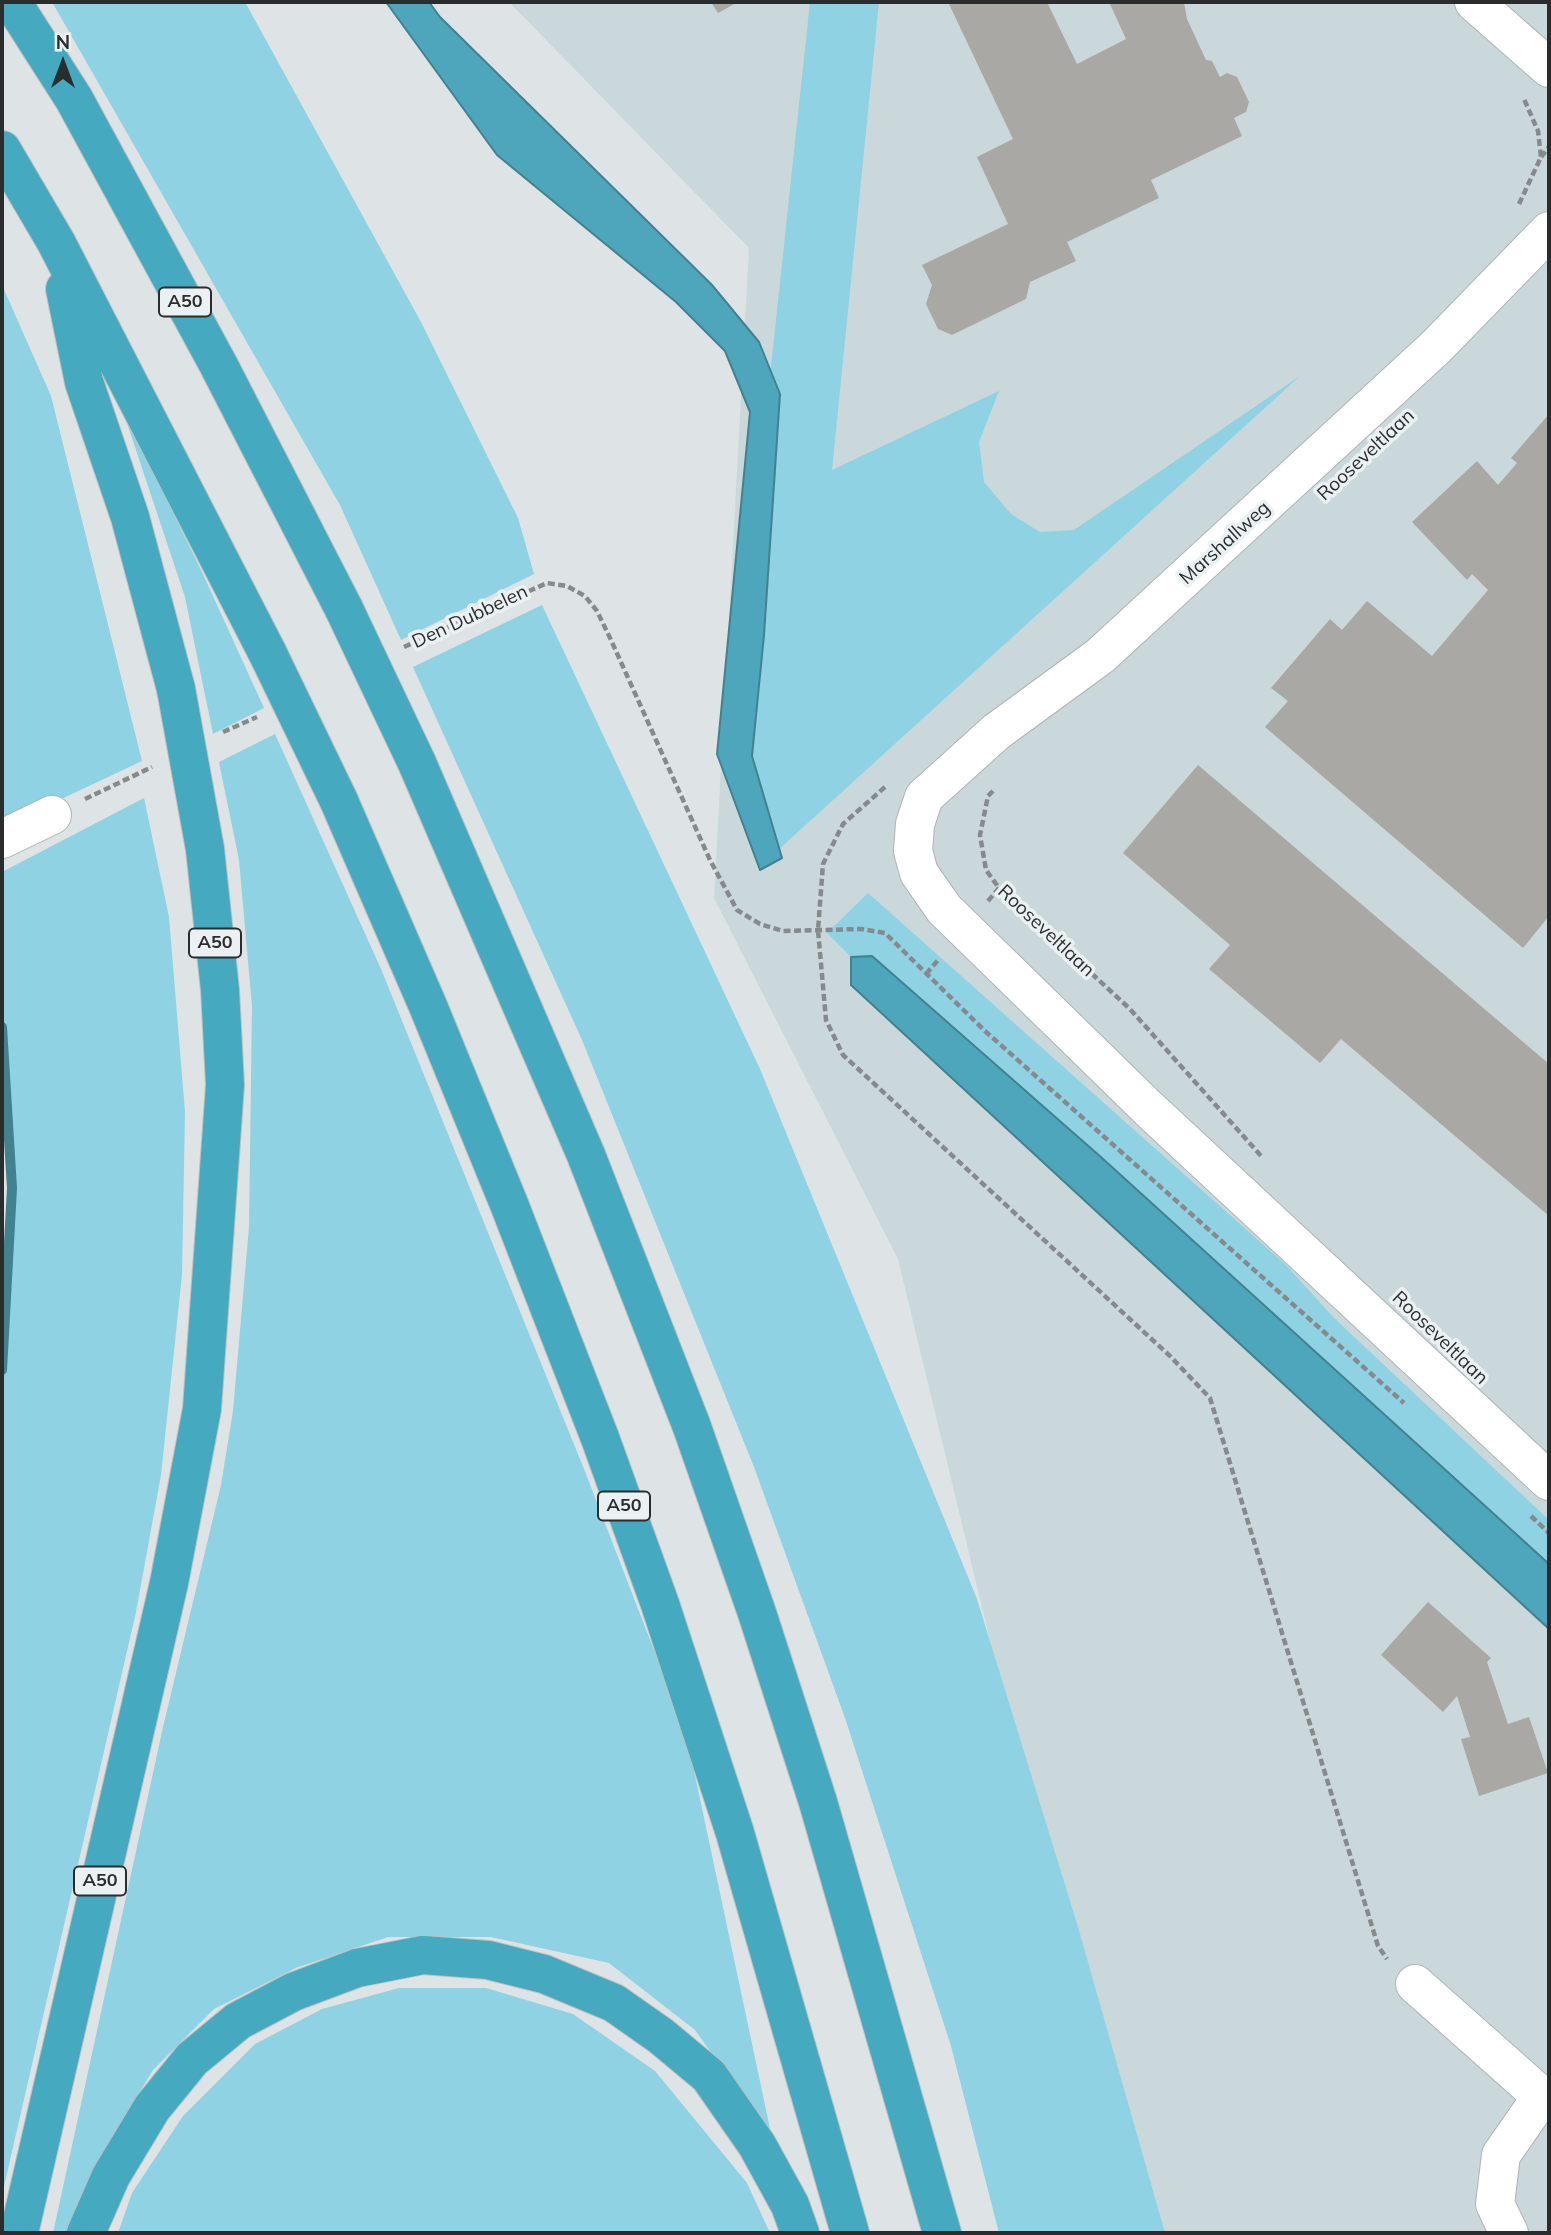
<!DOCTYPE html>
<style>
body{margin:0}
#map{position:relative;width:1551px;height:2235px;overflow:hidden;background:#dee3e5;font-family:Mulish,sans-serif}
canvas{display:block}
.frame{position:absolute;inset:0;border:4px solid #2a2c2d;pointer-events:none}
.north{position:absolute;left:28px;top:28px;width:70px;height:70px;-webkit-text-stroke:5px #ebf1f2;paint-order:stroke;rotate:0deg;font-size:19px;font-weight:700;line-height:28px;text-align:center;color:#2a2c2d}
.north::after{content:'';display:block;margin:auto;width:24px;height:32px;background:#2a2c2d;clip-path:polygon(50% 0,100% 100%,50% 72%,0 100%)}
</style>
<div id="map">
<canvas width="1551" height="2235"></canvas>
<div class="frame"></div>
<div class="north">N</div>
</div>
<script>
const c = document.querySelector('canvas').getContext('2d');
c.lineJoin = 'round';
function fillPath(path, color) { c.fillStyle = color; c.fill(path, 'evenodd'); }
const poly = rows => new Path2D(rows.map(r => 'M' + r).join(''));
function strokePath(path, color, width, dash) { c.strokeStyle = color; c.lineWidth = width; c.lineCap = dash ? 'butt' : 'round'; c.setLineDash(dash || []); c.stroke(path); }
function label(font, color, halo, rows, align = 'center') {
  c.font = font + ' Mulish,sans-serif'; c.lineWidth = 7; c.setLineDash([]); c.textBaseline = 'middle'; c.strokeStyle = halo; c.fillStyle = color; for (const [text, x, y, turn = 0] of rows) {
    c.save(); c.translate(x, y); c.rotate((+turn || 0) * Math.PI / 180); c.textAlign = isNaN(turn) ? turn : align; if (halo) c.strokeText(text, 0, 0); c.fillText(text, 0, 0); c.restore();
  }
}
fillPath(poly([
 [509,2,1549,2,1549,2233,1133,2233,898,1259,714,898,749,248]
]), '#cad8db');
fillPath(poly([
 [52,2,245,2,421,322,518,518,534,574,401,640,340,505],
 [810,2,879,2,832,470,999,391,979,442,984,482,1011,514,1040,532,1074,530,1300,376,767,860,737,684],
 [2,285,51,396,142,761,4,826],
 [122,408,202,572,264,708,213,734,185,597],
 [542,605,760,1069,977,1599,1078,1927,1165,2233,999,2233,951,2046,845,1718,754,1467,582,1040,413,667],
 [275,734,381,969,584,1469,686,1733,772,2138,695,2030,609,1963,491,1937,388,1937,296,1968,214,2009,153,2070,112,2137,66,2233,53,2233,163,1727,221,1485,233,1411,249,1227,252,1006,239,860,219,762],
 [144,798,169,917,185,1112,182,1275,161,1475,136,1612,2,2195,2,1371,13,1198,8,1076,2,1028,2,872],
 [868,893,1286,1265,1334,1318,1549,1520,1549,1564,1102,1158,872,956,851,957,827,933],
 [399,1988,486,1988,573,2014,655,2071,747,2183,770,2233,118,2233,132,2193,183,2116,255,2044,322,2009]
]), '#8ed2e3');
const water = poly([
 [386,2,429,2,440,17,712,285,759,342,780,394,764,635,752,756,782,858,760,870,717,754,750,412,725,351,676,302,497,155,386,2],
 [872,956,1102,1158,1549,1564,1549,1629,851,985,851,957,872,956]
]);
fillPath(water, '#4da6bb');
strokePath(water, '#428190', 2);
strokePath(poly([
 [2,1027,12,1188,2,1370]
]), '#428190', 10);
fillPath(poly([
 [711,2,738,2,718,13],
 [948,2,1047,2,1077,64,1126,39,1109,2,1184,2,1187,19,1206,60,1212,61,1220,77,1227,73,1237,77,1249,102,1246,112,1234,118,1242,136,1151,180,1159,198,1067,242,1076,261,1030,282,1026,299,952,335,938,329,926,304,932,285,922,265,1008,224,977,157,1013,139],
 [1549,414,1549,916,1523,948,1265,727,1288,701,1271,688,1330,619,1342,630,1367,601,1432,656,1488,590,1472,574,1467,580,1412,522,1477,461,1498,485,1517,463,1511,458],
 [1198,765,1549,1064,1549,1216,1341,1039,1320,1063,1209,969,1230,945,1123,853],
 [1428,1602,1491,1658,1487,1662,1508,1724,1529,1717,1548,1773,1479,1796,1461,1739,1470,1737,1457,1696,1443,1712,1381,1655]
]), '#aaa8a4');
const minor = poly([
 [1474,2,1549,68],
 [2,839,52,815],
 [1415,1984,1549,2103],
 [1509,2233,1495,2204,1501,2155,1542,2096]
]);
const tertiary = poly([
 [1549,231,1436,347,1100,656,996,732,924,797,915,824,913,851,919,873,944,909,1149,1109,1549,1481]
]);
const motorway = poly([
 [12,2,74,99,218,364,344,609],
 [2,150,56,242,268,654],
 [65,289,84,382,130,517,176,689],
 [417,763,586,1155,692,1427,757,1613,818,1802,942,2233],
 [339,801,428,1006,509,1204,600,1438,660,1604,735,1833,850,2233],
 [19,2233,169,1583,202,1409,225,1085,220,990,205,849],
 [86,2233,111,2176,152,2108,192,2059,238,2021,293,1992,357,1968,423,1955,488,1960,544,1974,614,2003,661,2036,709,2076,757,2145,790,2205,800,2233]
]);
strokePath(minor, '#afb4b5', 40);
strokePath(tertiary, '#afb4b5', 40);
strokePath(motorway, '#bfc0c0', 40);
strokePath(poly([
 [1541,157,1549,147],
 [1519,204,1541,157,1538,131,1524,99],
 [404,647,547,583,567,586,585,596,597,611,611,640,710,860,737,910,760,924,783,931,861,929,885,933,985,1031,1404,1403],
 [223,732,257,717],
 [885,787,843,824,823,864,818,930,826,1020,843,1055,1170,1356,1210,1398,1378,1946,1387,1959],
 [993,791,988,796,980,835,986,870,999,888,1130,1009,1262,1157],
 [85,799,152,767],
 [988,901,999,888],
 [926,974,939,959],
 [1531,1516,1549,1533]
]), '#878a8c', 4.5, [7, 3.5]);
strokePath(minor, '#fff', 38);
strokePath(tertiary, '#fff', 38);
strokePath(motorway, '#45a9c0', 38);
const motorwayBridge = poly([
 [344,609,417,763],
 [268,654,339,801],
 [176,689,205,849]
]);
strokePath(motorwayBridge, '#bfc0c0', 40, []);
strokePath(motorwayBridge, '#45a9c0', 38);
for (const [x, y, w] of [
 [185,302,52],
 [215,943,52],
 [624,1506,52],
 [100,1881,52]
]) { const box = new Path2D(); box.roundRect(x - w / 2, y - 14.5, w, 29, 5); c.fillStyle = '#ebf1f2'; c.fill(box); strokePath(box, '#2a2c2d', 2); }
label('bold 18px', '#2a2c2d', null, [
 ["A50",185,302],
 ["A50",215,943],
 ["A50",624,1506],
 ["A50",100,1881]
]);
label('19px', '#2a2c2d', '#ebf1f2', [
 ["Rooseveltlaan",1366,455,-43],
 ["Marshallweg",1225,543,-42],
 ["Den Dubbelen",470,617,-25],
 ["Rooseveltlaan",1046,931,43],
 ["Rooseveltlaan",1440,1338,44]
]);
</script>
